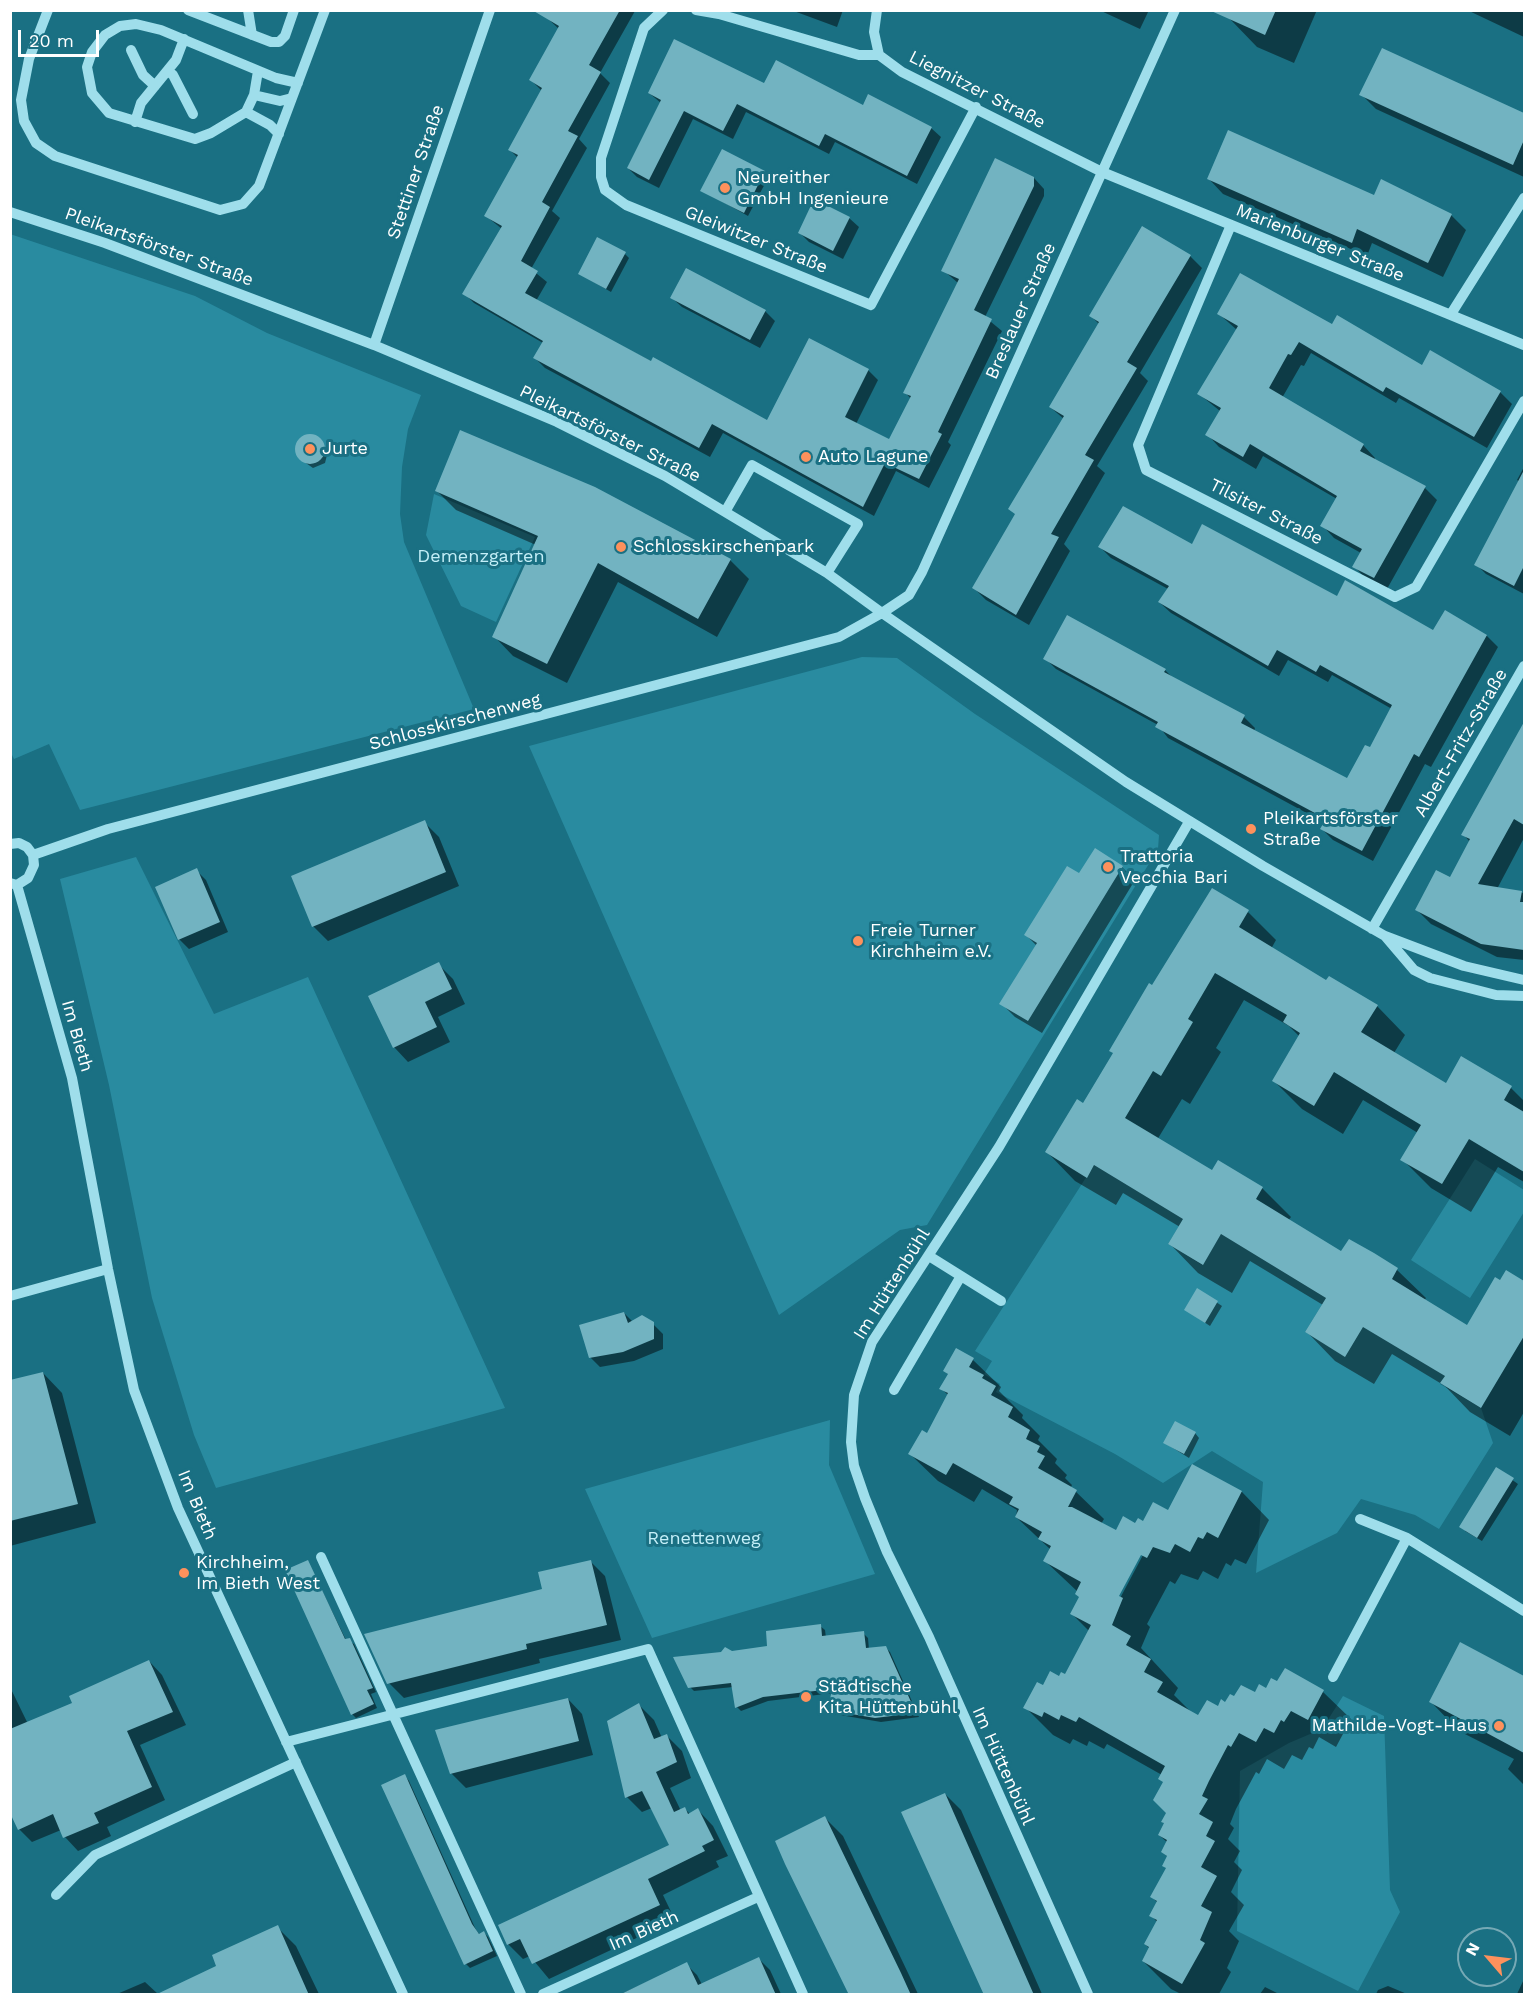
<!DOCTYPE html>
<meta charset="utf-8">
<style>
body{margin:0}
#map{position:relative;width:1535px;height:2005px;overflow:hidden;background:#1a7083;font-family:"Work Sans",sans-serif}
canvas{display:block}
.frame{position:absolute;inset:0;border:12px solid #fff;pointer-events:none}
.north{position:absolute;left:1457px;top:1927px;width:60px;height:60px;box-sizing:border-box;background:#1a7083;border:2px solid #76a9b5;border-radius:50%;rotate:298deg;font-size:16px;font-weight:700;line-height:24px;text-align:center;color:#fff}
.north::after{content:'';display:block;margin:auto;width:21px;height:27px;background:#fd915c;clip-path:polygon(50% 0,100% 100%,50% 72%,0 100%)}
.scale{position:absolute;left:18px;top:30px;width:81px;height:27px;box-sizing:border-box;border:3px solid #fff;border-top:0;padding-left:8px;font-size:18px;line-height:21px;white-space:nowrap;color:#fff;-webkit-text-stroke:4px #1a7083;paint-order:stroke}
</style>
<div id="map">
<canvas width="1535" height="2005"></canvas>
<div class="frame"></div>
<div class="north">N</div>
<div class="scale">20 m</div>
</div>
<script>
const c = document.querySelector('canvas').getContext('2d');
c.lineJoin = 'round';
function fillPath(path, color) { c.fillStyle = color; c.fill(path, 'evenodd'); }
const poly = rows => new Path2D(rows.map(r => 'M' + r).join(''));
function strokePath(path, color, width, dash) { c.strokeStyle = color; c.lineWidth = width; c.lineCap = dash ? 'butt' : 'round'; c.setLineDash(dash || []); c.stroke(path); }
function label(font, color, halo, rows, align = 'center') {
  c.font = font + ' "Work Sans",sans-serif'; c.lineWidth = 6; c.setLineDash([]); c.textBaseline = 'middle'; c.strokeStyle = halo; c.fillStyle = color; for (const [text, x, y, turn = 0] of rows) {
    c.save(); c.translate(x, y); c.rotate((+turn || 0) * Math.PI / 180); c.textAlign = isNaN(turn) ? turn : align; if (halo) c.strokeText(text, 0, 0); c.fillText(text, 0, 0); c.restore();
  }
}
fillPath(poly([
 [10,234,195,296,267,333,421,395,408,429,402,467,400,514,404,542,474,709,80,810,49,744,14,759,10,751],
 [434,494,535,537,496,622,461,606,426,535],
 [862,657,897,658,975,714,1159,835,1158,849,927,1225,900,1230,779,1315,529,746],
 [136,857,214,1014,308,977,505,1408,216,1488,194,1435,152,1298,109,1085,60,879],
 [1475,1159,1524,1190,1524,1212,1470,1298,1411,1260],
 [1094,1165,1170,1211,1188,1211,1168,1244,1202,1265,1221,1234,1326,1298,1305,1332,1344,1356,1363,1325,1445,1376,1440,1384,1481,1408,1493,1443,1439,1529,1415,1515,1361,1499,1337,1533,1256,1573,1263,1482,1212,1451,1163,1483,1115,1454,996,1392,1000,1384,984,1374,992,1361,975,1351],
 [830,1420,829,1465,875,1574,652,1638,585,1489],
 [1343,1696,1384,1716,1390,1890,1400,1912,1358,1991,1237,1931,1240,1771,1289,1743,1322,1729]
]), '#298ba0');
fillPath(poly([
 [550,10,635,11,600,73,610,83,579,139,587,148,552,211,560,218,531,269,547,282,536,301,767,422,868,370,878,380,856,424,890,441,911,399,905,392,958,283,943,270,1034,178,1044,189,1044,196,985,317,1002,331,948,442,951,445,929,488,896,471,874,516,723,433,710,457,545,368,535,358,543,343,474,303,464,293,502,229,486,216,518,158,510,150,542,91,531,80,559,29,546,17],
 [791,10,843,10,837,27],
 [1099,10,1149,10,1140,29],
 [1232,10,1317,10,1294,63,1257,47,1229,18],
 [1467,10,1524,10,1524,37],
 [1382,49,1524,115,1524,177,1376,109,1361,94],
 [765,85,864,107,931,128,941,137,917,184,835,142,829,154,746,112,733,139,693,119,659,188,637,177,628,168,661,103,649,93],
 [764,172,769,176,748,216,702,190],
 [1209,179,1375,196,1451,215,1466,230,1443,277,1372,243,1367,256,1223,194],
 [849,218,859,227,843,259,809,242,799,232],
 [625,254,629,258,611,292,580,274],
 [1190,256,1202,268,1140,373,1148,381,1097,466,1105,473,1064,544,1070,551,1029,625,986,600,974,588,1016,515,1064,419,1050,407,1099,324,1091,316],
 [672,298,765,311,775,321,760,348,682,307],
 [1219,314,1332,326,1422,367,1500,392,1512,404,1487,448,1399,398,1396,403,1311,353,1304,366,1301,365,1282,398,1363,445,1375,458,1374,460,1425,488,1437,500,1387,589,1366,579,1354,566,1361,553,1334,538,1322,525,1337,499,1263,456,1256,469,1219,447,1207,434,1220,411,1199,394,1237,330],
 [309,436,318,438,328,451,325,463,313,468,300,459,296,447,300,440],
 [1524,467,1524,594,1486,574,1476,564,1520,482,1517,480],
 [437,491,730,560,749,579,717,637,618,582,567,683,513,656,494,636,536,545,456,510],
 [1100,547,1192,547,1434,632,1445,612,1487,636,1498,647,1431,767,1425,764,1373,861,1333,840,1322,829,1325,823,1168,738,1158,725,1056,669,1045,658,1165,670,1174,679,1244,717,1255,728,1254,731,1348,780,1370,749,1392,709,1332,675,1328,682,1288,660,1279,676,1171,613,1159,602,1168,589,1111,558],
 [1524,726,1524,838,1497,889,1524,893,1524,960,1497,957,1431,924,1417,910,1450,879,1470,842,1463,834],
 [424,822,439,837,459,886,328,941,313,926],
 [1122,867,1135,880,1042,1033,1015,1017,1001,1003,1037,946,1026,935,1080,875],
 [196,870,206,880,228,932,189,949,179,939],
 [1248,912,1276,940,1271,949,1327,982,1377,1006,1405,1035,1394,1053,1446,1085,1511,1088,1524,1101,1524,1182,1498,1167,1471,1212,1431,1188,1402,1159,1418,1133,1363,1100,1343,1134,1302,1109,1274,1081,1300,1037,1289,1026,1244,1000,1216,1048,1221,1052,1190,1104,1182,1099,1157,1140,1212,1172,1262,1188,1291,1217,1288,1221,1342,1253,1373,1255,1397,1270,1426,1298,1424,1301,1467,1327,1506,1272,1524,1283,1524,1412,1510,1436,1470,1412,1445,1386,1392,1354,1374,1384,1335,1361,1307,1332,1323,1305,1250,1261,1232,1293,1198,1273,1170,1244,1180,1227,1123,1193,1116,1205,1075,1181,1047,1152,1083,1105,1153,987],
 [438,964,453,979,465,1004,438,1017,450,1042,408,1062,394,1047],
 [1198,1290,1222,1306,1210,1326,1186,1310],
 [624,1313,633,1322,653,1324,663,1334,663,1349,634,1361,600,1367,590,1357],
 [956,1350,973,1360,1001,1387,999,1391,1023,1415,1022,1418,1040,1436,1038,1440,1057,1459,1055,1463,1067,1475,1065,1478,1072,1485,1071,1487,1104,1519,1101,1524,1117,1532,1168,1512,1193,1466,1242,1492,1269,1520,1246,1564,1235,1559,1231,1566,1226,1563,1218,1579,1203,1571,1198,1580,1181,1574,1175,1584,1170,1581,1147,1624,1150,1627,1141,1648,1178,1688,1174,1695,1190,1711,1199,1718,1235,1698,1266,1690,1278,1683,1285,1670,1323,1692,1351,1719,1336,1747,1319,1737,1313,1749,1309,1747,1302,1760,1292,1755,1284,1769,1267,1759,1259,1774,1256,1772,1236,1809,1230,1824,1234,1828,1228,1839,1240,1851,1234,1862,1242,1870,1231,1892,1244,1905,1229,1931,1239,1941,1227,1968,1231,1972,1219,1994,1181,1994,1171,1989,1143,1961,1150,1949,1145,1944,1157,1922,1151,1915,1158,1903,1151,1896,1167,1869,1168,1857,1162,1852,1168,1843,1159,1835,1166,1824,1167,1813,1162,1775,1107,1744,1104,1749,1089,1741,1087,1746,1073,1739,1070,1744,1053,1735,1025,1707,1043,1687,1065,1676,1089,1631,1072,1614,1081,1598,1078,1592,1045,1561,1051,1550,1016,1517,1017,1510,982,1489,974,1502,938,1481,910,1454,927,1435,948,1395,941,1388,949,1375,945,1371],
 [1140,1555,1143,1555,1117,1604,1114,1602],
 [43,1373,62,1393,96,1523,10,1546,10,1382],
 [1195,1433,1199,1438,1189,1458,1165,1443],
 [1497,1469,1518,1484,1482,1541,1465,1531],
 [590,1561,605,1576,621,1640,539,1659,540,1663,404,1698,389,1683],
 [308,1562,346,1640,354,1644,376,1692,371,1694,377,1708,356,1718,352,1714],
 [820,1626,825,1630,826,1638,863,1633,868,1638,869,1650,885,1647,890,1652,919,1717,881,1722,834,1714,829,1710,833,1693,768,1701,741,1711,737,1707,733,1687,694,1691,690,1687,732,1652,769,1647],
 [1461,1644,1524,1678,1524,1785,1508,1769,1514,1759,1459,1731,1431,1702],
 [149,1661,162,1675,186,1725,140,1745,165,1800,107,1827,111,1836,78,1851,65,1837,61,1830,32,1842,19,1829,10,1809,10,1687,28,1724,74,1704],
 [568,1699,582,1714,593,1755,466,1788,451,1773],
 [639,1705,654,1720,662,1738,667,1736,682,1751,691,1778,670,1788,681,1811,685,1809,690,1814,698,1810,713,1826,728,1856,716,1861,719,1867,663,1895,675,1920,549,1979,530,1956,523,1959,508,1944,671,1846,652,1808,642,1812,627,1797],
 [405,1776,409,1781,476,1930,480,1935,484,1933,488,1937,497,1956,470,1968,466,1964],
 [945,1794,961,1810,1042,1994,986,1994],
 [825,1818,843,1836,918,1994,851,1994],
 [277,1927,296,1946,319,1994,159,1994,218,1967],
 [759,1959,770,1970,781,1994,723,1994],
 [686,1964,697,1975,707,1994,621,1994],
 [1524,1979,1524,1994,1517,1994],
 [145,1982,158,1994,117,1994],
 [1388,1986,1407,1994,1376,1994,1378,1990],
 [1265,1987,1279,1994,1260,1994]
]), '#0007');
fillPath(poly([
 [532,10,620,10,589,65,601,72,568,131,578,136,542,202,550,207,521,261,538,271,525,293,651,361,653,357,767,420,809,338,869,369,845,417,889,439,911,396,903,393,959,279,941,271,995,158,1034,177,1034,186,974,310,992,319,938,432,942,434,919,479,885,463,863,507,712,424,699,448,533,358,543,341,462,294,502,226,484,216,518,155,508,150,542,88,529,80,559,26],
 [1209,10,1276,10,1265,35],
 [674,39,764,83,776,60,863,105,868,94,932,127,907,176,825,134,819,146,737,104,723,131,684,111,649,180,627,168,661,100,648,93],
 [1382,48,1524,113,1524,140,1513,165,1359,95],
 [1228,130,1374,195,1381,179,1452,214,1428,263,1357,229,1352,243,1207,179],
 [722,149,765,171,744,213,700,191],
 [814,199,850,217,833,251,798,233],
 [1142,226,1191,255,1127,362,1137,368,1085,455,1094,460,1051,534,1059,537,1016,615,972,588,1015,514,1008,509,1064,416,1049,407,1099,322,1089,316],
 [597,237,626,252,606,289,578,274],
 [686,268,766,310,750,340,670,298],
 [1240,273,1332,324,1337,315,1422,365,1430,350,1501,391,1474,437,1386,387,1383,392,1299,342,1291,355,1288,354,1269,388,1364,444,1360,451,1426,486,1374,578,1352,567,1362,549,1320,526,1337,496,1250,444,1243,457,1205,435,1221,408,1197,394,1238,326,1217,314],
 [460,430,595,487,731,559,698,619,598,563,547,664,492,637,538,536,435,491],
 '295 449a15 15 0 1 1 30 0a15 15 0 1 1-30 0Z',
 [1524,470,1524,566,1514,586,1474,565],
 [1123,506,1192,544,1202,524,1337,596,1345,580,1433,630,1445,610,1487,635,1419,757,1414,754,1362,851,1320,829,1326,819,1155,727,1158,722,1043,659,1067,615,1166,669,1164,672,1245,715,1241,723,1347,778,1365,745,1370,747,1392,705,1320,665,1316,672,1277,650,1268,666,1158,602,1169,586,1098,547],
 [1524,722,1524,825,1514,819,1478,884,1522,891,1520,902,1524,902,1524,950,1481,944,1415,910,1436,870,1450,877,1470,839,1461,835],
 [425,820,446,872,312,927,291,876],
 [1095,848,1123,866,1028,1021,999,1004,1037,943,1024,935,1067,866,1079,873],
 [197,868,220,922,178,940,155,887],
 [1212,888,1249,910,1239,927,1326,980,1329,976,1378,1005,1361,1032,1446,1083,1461,1056,1512,1086,1504,1100,1524,1112,1524,1172,1469,1139,1442,1184,1400,1160,1421,1125,1391,1107,1334,1072,1314,1106,1272,1081,1300,1033,1283,1022,1287,1015,1215,973,1188,1019,1193,1022,1161,1076,1153,1071,1125,1118,1212,1170,1218,1160,1263,1187,1256,1199,1341,1251,1349,1239,1374,1253,1398,1268,1392,1279,1467,1325,1495,1277,1500,1280,1506,1270,1524,1281,1524,1336,1481,1408,1440,1383,1445,1376,1363,1327,1345,1357,1305,1332,1326,1298,1221,1234,1203,1265,1168,1244,1183,1219,1094,1165,1087,1178,1045,1152,1077,1099,1083,1103,1113,1053,1109,1051,1149,983,1152,985],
 [439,962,452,989,425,1002,437,1027,393,1048,368,996],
 [1197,1288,1218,1301,1205,1323,1184,1310],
 [624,1312,628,1323,642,1315,654,1322,654,1339,623,1352,589,1358,579,1325],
 [956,1348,974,1358,969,1367,984,1375,982,1378,996,1386,991,1395,1013,1407,1008,1417,1030,1430,1026,1439,1040,1446,1037,1452,1045,1456,1038,1468,1077,1490,1068,1507,1072,1507,1116,1530,1123,1516,1135,1523,1138,1518,1143,1521,1153,1502,1168,1510,1192,1464,1242,1491,1218,1538,1207,1532,1203,1539,1198,1537,1190,1552,1175,1544,1170,1553,1153,1547,1147,1558,1141,1555,1119,1596,1123,1598,1112,1625,1131,1636,1126,1645,1151,1659,1144,1672,1163,1682,1157,1692,1198,1715,1207,1700,1218,1706,1221,1699,1225,1702,1230,1694,1234,1696,1241,1685,1255,1692,1259,1684,1266,1688,1271,1678,1277,1681,1285,1668,1324,1690,1308,1720,1291,1711,1284,1722,1281,1720,1274,1733,1264,1728,1256,1742,1239,1733,1231,1747,1228,1745,1209,1781,1202,1796,1208,1799,1199,1814,1213,1822,1206,1836,1215,1841,1201,1867,1217,1876,1201,1906,1212,1912,1200,1940,1205,1943,1182,1984,1142,1961,1149,1947,1144,1944,1157,1920,1149,1916,1157,1901,1150,1897,1166,1868,1162,1866,1167,1856,1161,1852,1167,1840,1158,1835,1164,1823,1161,1822,1166,1813,1153,1800,1163,1782,1158,1779,1165,1766,1079,1717,1076,1722,1061,1715,1059,1720,1044,1712,1042,1717,1023,1708,1037,1682,1043,1685,1050,1671,1059,1676,1061,1672,1065,1674,1091,1625,1070,1614,1079,1597,1075,1594,1081,1582,1043,1561,1051,1546,1038,1539,1042,1532,1015,1517,1019,1509,1009,1504,1013,1497,953,1463,946,1475,908,1454,922,1430,927,1433,948,1393,939,1389,948,1374,943,1371],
 [43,1372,78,1504,10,1521,10,1380],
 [1175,1421,1196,1432,1184,1454,1163,1443],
 [1496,1467,1514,1478,1477,1538,1459,1527],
 [308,1560,345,1639,350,1638,373,1688,367,1690,374,1704,351,1715,285,1570],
 [591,1560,607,1625,526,1644,527,1649,387,1684,364,1634,542,1589,538,1572],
 [821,1624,822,1636,864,1631,866,1648,886,1646,916,1713,875,1718,828,1710,832,1689,763,1697,735,1708,731,1683,688,1688,673,1657,721,1652,725,1647,732,1651,767,1646,766,1631],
 [1460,1642,1524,1676,1524,1753,1429,1702],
 [149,1660,173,1712,127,1731,152,1787,94,1813,99,1823,63,1838,53,1814,18,1830,10,1813,10,1729,72,1703,69,1696],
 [568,1698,579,1741,450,1774,435,1730],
 [639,1703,654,1739,667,1734,677,1762,656,1772,674,1812,685,1807,688,1814,698,1808,714,1840,702,1846,705,1851,648,1879,660,1905,532,1964,520,1939,507,1945,498,1925,669,1845,642,1791,625,1798,607,1721],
 [405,1774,472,1924,479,1934,484,1931,493,1951,464,1965,381,1785],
 [945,1793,1034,1995,984,1995,901,1812],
 [825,1816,901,1973,911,1995,849,1995,785,1864,775,1841],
 [278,1925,309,1995,155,1995,216,1966,212,1955],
 [759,1957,776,1995,619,1995,687,1962,698,1985]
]), '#72b3c1');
strokePath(poly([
 [48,10,29,59,21,100,24,121,36,143,55,156,220,210,243,204,259,186,325,10],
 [188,10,271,42,279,42,285,36,294,10],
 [248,10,252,35],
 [663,10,644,28,601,158,601,177,605,190,626,205,871,305,976,107],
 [696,10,719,14,859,55,879,55],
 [877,10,874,32,879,55,902,72,1102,172,1524,345],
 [131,50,143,75,155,86],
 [168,71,173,75,193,114],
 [258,71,254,95,246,112,211,133,195,139,109,113,92,93,87,67,92,52,105,35,120,26,136,24,161,30,276,78,298,83],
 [254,95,280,101,292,98],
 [246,112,270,125,279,134],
 [135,122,141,103,176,60,184,39],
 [10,212,105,243,374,345,557,422,665,476,827,573,882,613,1126,782,1263,866,1385,936,1464,966,1524,980],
 [1231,225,1138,445,1146,470,1395,597,1416,587,1524,401],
 [1451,314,1524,198],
 [374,345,490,10],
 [725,512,752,465,858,524,827,573],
 [10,844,19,843,27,847,33,855,34,865,28,878,17,885,10,883],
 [33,855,108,829,839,637,882,613,909,595,922,572,1175,10],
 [17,885,72,1078,108,1269,134,1390,178,1508,403,1994],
 [1372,929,1524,666],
 [1385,936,1414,970,1430,978,1496,995,1524,996],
 [929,1256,1001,1301],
 [10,1296,108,1269],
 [894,1390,961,1276],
 [1360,1519,1407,1538,1524,1611],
 [321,1557,521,1994],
 [1333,1677,1407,1538],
 [286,1742,648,1649,803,1994],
 [56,1895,95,1855,296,1762],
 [543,1994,758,1897],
 [1088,1994,929,1637,887,1552,865,1498,854,1466,851,1442,854,1395,872,1342,999,1147,1189,822]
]), '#9fdeeb', 10);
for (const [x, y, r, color] of [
 [725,188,6,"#fd915c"],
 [310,449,6,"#fd915c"],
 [806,457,6,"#fd915c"],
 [621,547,6,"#fd915c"],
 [1251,829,6,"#fd915c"],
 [1108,867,6,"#fd915c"],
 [858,941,6,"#fd915c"],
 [184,1573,6,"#fd915c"],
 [806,1697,6,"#fd915c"],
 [1499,1726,6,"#fd915c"]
]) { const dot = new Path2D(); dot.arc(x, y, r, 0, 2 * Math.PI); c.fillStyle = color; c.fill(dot); strokePath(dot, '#1a7083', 2); }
label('18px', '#fff', '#1a7083', [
 ["Liegnitzer Straße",977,90,27],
 ["Stettiner Straße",416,172,-71],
 ["Gleiwitzer Straße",756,240,22],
 ["Marienburger Straße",1320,243,22],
 ["Pleikartsförster Straße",159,247,20],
 ["Breslauer Straße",1021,311,-66],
 ["Pleikartsförster Straße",610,434,26],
 ["Tilsiter Straße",1266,512,27],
 ["Schlosskirschenweg",455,722,-15],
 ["Albert-Fritz-Straße",1461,743,-60],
 ["Im Bieth",77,1036,74],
 ["Im Hüttenbühl",892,1284,-58],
 ["Im Bieth",197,1505,67],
 ["Im Hüttenbühl",1003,1766,66],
 ["Im Bieth",644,1931,-24]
]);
label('18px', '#fff', '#1a7083', [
 ["Neureither",737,178],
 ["GmbH Ingenieure",737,199],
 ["Jurte",322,449],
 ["Auto Lagune",818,457],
 ["Schlosskirschenpark",633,547],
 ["Pleikartsförster",1263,819],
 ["Straße",1263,840],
 ["Trattoria",1120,857],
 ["Vecchia Bari",1120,878],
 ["Freie Turner",870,931],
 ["Kirchheim e.V.",870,952],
 ["Kirchheim,",196,1563],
 ["Im Bieth West",196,1584],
 ["Städtische",818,1687],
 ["Kita Hüttenbühl",818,1708],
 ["Mathilde-Vogt-Haus",1487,1726,"right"]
], 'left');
label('18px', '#c4eff8', '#1a7083', [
 ["Demenzgarten",481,557],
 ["Renettenweg",704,1539]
]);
</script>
